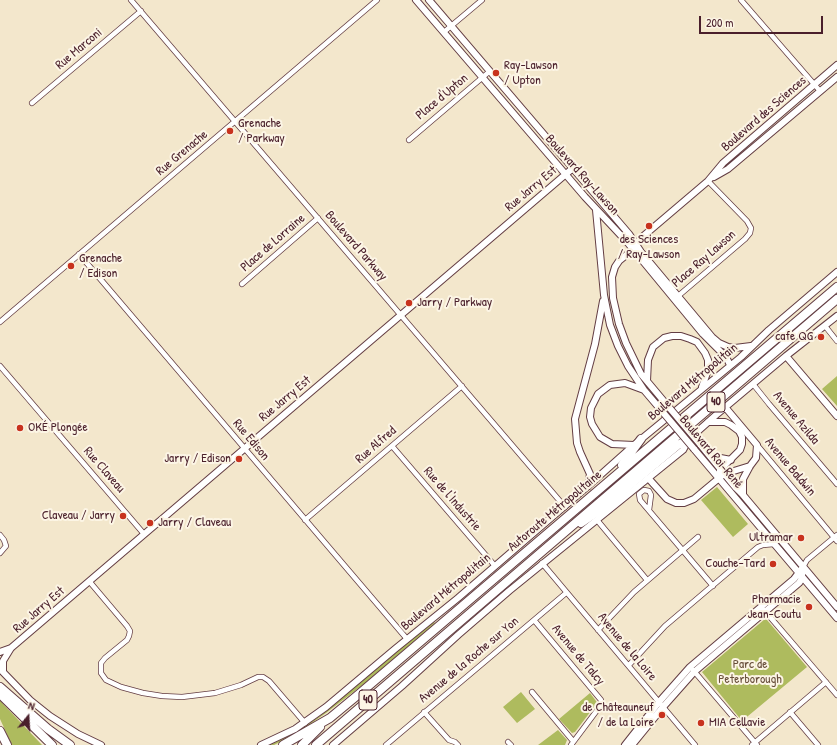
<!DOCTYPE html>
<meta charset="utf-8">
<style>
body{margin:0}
#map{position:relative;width:837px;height:745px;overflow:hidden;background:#f3e7cc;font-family:"Patrick Hand",sans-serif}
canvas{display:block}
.north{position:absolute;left:8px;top:697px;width:40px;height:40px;-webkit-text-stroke:3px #fcf5e5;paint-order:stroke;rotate:18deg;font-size:11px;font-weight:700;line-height:16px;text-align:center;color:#4a1f2b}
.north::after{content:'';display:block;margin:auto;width:14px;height:18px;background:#4a1f2b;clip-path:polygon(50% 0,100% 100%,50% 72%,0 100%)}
.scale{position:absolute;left:699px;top:16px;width:124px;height:18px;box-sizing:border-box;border:2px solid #4a1f2b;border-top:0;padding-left:5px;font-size:12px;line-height:14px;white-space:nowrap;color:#4a1f2b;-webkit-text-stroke:3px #fcf5e5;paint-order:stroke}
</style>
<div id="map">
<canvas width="837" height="745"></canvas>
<div class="north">N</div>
<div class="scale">200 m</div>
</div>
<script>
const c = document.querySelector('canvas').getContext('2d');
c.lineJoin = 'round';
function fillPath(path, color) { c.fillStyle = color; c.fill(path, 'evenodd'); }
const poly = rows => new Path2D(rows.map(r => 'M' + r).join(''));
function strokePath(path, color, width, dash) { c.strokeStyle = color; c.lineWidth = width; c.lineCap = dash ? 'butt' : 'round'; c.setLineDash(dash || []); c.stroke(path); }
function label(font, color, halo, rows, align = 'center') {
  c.font = font + ' "Patrick Hand",sans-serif'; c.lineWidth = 4; c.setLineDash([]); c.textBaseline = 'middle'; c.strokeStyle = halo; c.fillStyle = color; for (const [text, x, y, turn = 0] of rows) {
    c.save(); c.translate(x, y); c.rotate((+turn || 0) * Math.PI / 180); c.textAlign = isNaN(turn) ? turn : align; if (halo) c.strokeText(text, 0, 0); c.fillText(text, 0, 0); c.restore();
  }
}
fillPath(poly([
 [837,376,837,406,822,389],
 [717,487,748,524,733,537,701,500],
 [765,619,767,620,807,667,742,721,702,672],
 [434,622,435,623,365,683,326,713,296,734,274,745,270,745,298,731,320,716,389,658],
 [521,692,535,709,517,723,503,707],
 [590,693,596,701,597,703,575,732,572,733,559,719],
 [0,700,4,705,42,745,12,745,0,719],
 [558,730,567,740,565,745,538,745]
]), '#aebb5e');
const street = poly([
 [131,0,565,507],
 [741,0,820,91],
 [444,32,482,0],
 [32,103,141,11],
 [409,140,490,71],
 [79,254,407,639],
 [242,284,318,218],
 [677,297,745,239,750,233,751,228,747,221,708,181],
 [0,322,377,0],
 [825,326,837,341],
 [0,366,144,534],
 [753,384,769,404,837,484],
 [757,445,837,541],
 [392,446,495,566],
 [649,510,651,495,649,491,644,490,639,494,640,500,713,586],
 [305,520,462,386],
 [597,520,647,580],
 [0,535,4,540,6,546,0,553],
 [542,563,695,745],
 [803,567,807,560,837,535],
 [89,581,127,626,130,631,129,636,127,640,105,658,101,663,101,673,106,680,121,687,143,693,162,696,182,697,215,693,241,685,258,677,263,677,269,681,305,723],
 [764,610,837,695],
 [534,620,601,700,601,705,571,745],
 [598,630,634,592,698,537],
 [629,665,665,626,758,547,763,545,774,544],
 [693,670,757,745],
 [532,692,573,741],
 [424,712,449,740,455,742,458,745],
 [790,712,818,745],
 [508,742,511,745],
 [386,745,566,593],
 [752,745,826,682]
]);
const secondary = poly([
 [416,0,585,197,628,243,703,334,726,357,730,365],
 [429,0,629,234,641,252,712,337,719,343,728,347,735,348,751,346],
 [714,177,728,169,837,77],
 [596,210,604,295,610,325,618,346,628,366,644,390,661,410],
 [786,356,837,416],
 [647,381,648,360,653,347,664,338,672,336,681,336,690,339,697,342,705,353,708,360,708,370,702,387],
 [667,405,641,374,626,343,619,324,613,298,612,277,615,267,619,261,630,252,641,238,708,181,723,163,837,65],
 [725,407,757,445,756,458,750,466,743,479,743,495],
 [708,422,725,422,731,425,739,431,742,437,742,444,740,450,720,470,720,473],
 [700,444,736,488,743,495,837,607],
 [634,445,612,444,600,437,592,424,590,417,591,408,598,394,610,385,625,383,644,390],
 [694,449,837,618],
 [710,456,731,460],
 [649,479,667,499,676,503,684,503,694,499,724,474,750,466],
 [588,486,590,474,580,452,577,443,575,419,595,344,603,301],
 [0,652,11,648],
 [1,670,30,700,50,716,78,734,101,745],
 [3,671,3,661,11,648,573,168],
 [261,745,295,729,326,707,395,649,458,598,588,486,634,445,741,357,769,330,837,272],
 [333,745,402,686,458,635,509,591,683,450,689,439,716,415,786,356,837,316],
 [625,745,659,702,690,667,794,579,803,567],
 [632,745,663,707,694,672,799,583,801,580,803,570]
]);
const highway = poly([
 [622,465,641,439],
 [581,523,600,510,678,445,689,439],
 [0,687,48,729,70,745],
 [0,694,52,745],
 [0,731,7,745],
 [283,745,330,718,359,694,837,287],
 [302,745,320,727],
 [316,745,837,299]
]);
strokePath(street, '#633d43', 6);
strokePath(secondary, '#633d43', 8);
strokePath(highway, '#633d43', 10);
strokePath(street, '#fff', 4.5);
strokePath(secondary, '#fff', 6);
strokePath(highway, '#fff', 8);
const secondaryBridge = poly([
 [667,405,700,444],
 [661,410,694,449]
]);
strokePath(secondaryBridge, '#633d43', 8, []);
strokePath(secondaryBridge, '#fff', 6);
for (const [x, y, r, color] of [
 [496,73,4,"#c8321e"],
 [230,131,4,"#c8321e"],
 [649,226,4,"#c8321e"],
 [71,266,4,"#c8321e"],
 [409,303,4,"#c8321e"],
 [821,337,4,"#c8321e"],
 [20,428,4,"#c8321e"],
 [239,459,4,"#c8321e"],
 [123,516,4,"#c8321e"],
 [150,523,4,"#c8321e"],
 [801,538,4,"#c8321e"],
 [773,564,4,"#c8321e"],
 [809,607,4,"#c8321e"],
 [662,715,4,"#c8321e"],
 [701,723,4,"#c8321e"]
]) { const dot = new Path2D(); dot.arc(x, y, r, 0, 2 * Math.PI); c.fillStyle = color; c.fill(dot); strokePath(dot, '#fcf5e5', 1.5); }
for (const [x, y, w] of [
 [716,402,18],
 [368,700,18]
]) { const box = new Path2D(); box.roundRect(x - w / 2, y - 10, w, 20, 3); c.fillStyle = '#fcf5e5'; c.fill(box); strokePath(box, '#4a1f2b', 1); }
label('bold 12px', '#4a1f2b', null, [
 ["40",716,402],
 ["40",368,700]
]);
label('13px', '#4a1f2b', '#fcf5e5', [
 ["Rue Marconi",79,49,-40],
 ["Place d'Upton",442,97,-40],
 ["Boulevard des Sciences",764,114,-41],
 ["Rue Grenache",182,153,-40],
 ["Boulevard Ray-Lawson",582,175,48],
 ["Rue Jarry Est",531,189,-40],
 ["Place de Lorraine",273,243,-41],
 ["Boulevard Parkway",356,246,49],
 ["Place Ray Lawson",704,259,-41],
 ["Boulevard Métropolitain",693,382,-40],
 ["Rue Jarry Est",285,399,-40],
 ["Avenue Azilda",796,418,50],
 ["Rue Edison",251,440,50],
 ["Rue Alfred",376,445,-41],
 ["Boulevard Roi-René",711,452,50],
 ["Avenue Baldwin",790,467,50],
 ["Rue Claveau",104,470,49],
 ["Rue de l'Industrie",452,499,49],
 ["Autoroute Métropolitaine",555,511,-40],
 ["Boulevard Métropolitain",446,592,-40],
 ["Rue Jarry Est",39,610,-41],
 ["Avenue de la Loire",627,647,50],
 ["Avenue de Talcy",578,655,50],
 ["Avenue de la Roche sur Yon",469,660,-40]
]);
label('13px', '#4a1f2b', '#fcf5e5', [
 ["Ray-Lawson",504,66],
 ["/ Upton",504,81],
 ["Grenache",238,124],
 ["/ Parkway",238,139],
 ["des Sciences",649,240,"center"],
 ["/ Ray-Lawson",649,255,"center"],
 ["Grenache",79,259],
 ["/ Edison",79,274],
 ["Jarry / Parkway",417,303],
 ["cafe QG",813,337,"right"],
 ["OKÉ Plongée",28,428],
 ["Jarry / Edison",231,459,"right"],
 ["Claveau / Jarry",115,516,"right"],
 ["Jarry / Claveau",158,523],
 ["Ultramar",793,538,"right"],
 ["Couche-Tard",765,564,"right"],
 ["Pharmacie",801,600,"right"],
 ["Jean-Coutu",801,615,"right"],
 ["de Châteauneuf",654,708,"right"],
 ["/ de la Loire",654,723,"right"],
 ["MIA Cellavie",709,723]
], 'left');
label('13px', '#684e3a', '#fcf5e5', [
 ["Parc de",750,665],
 ["Peterborough",750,680]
]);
</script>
